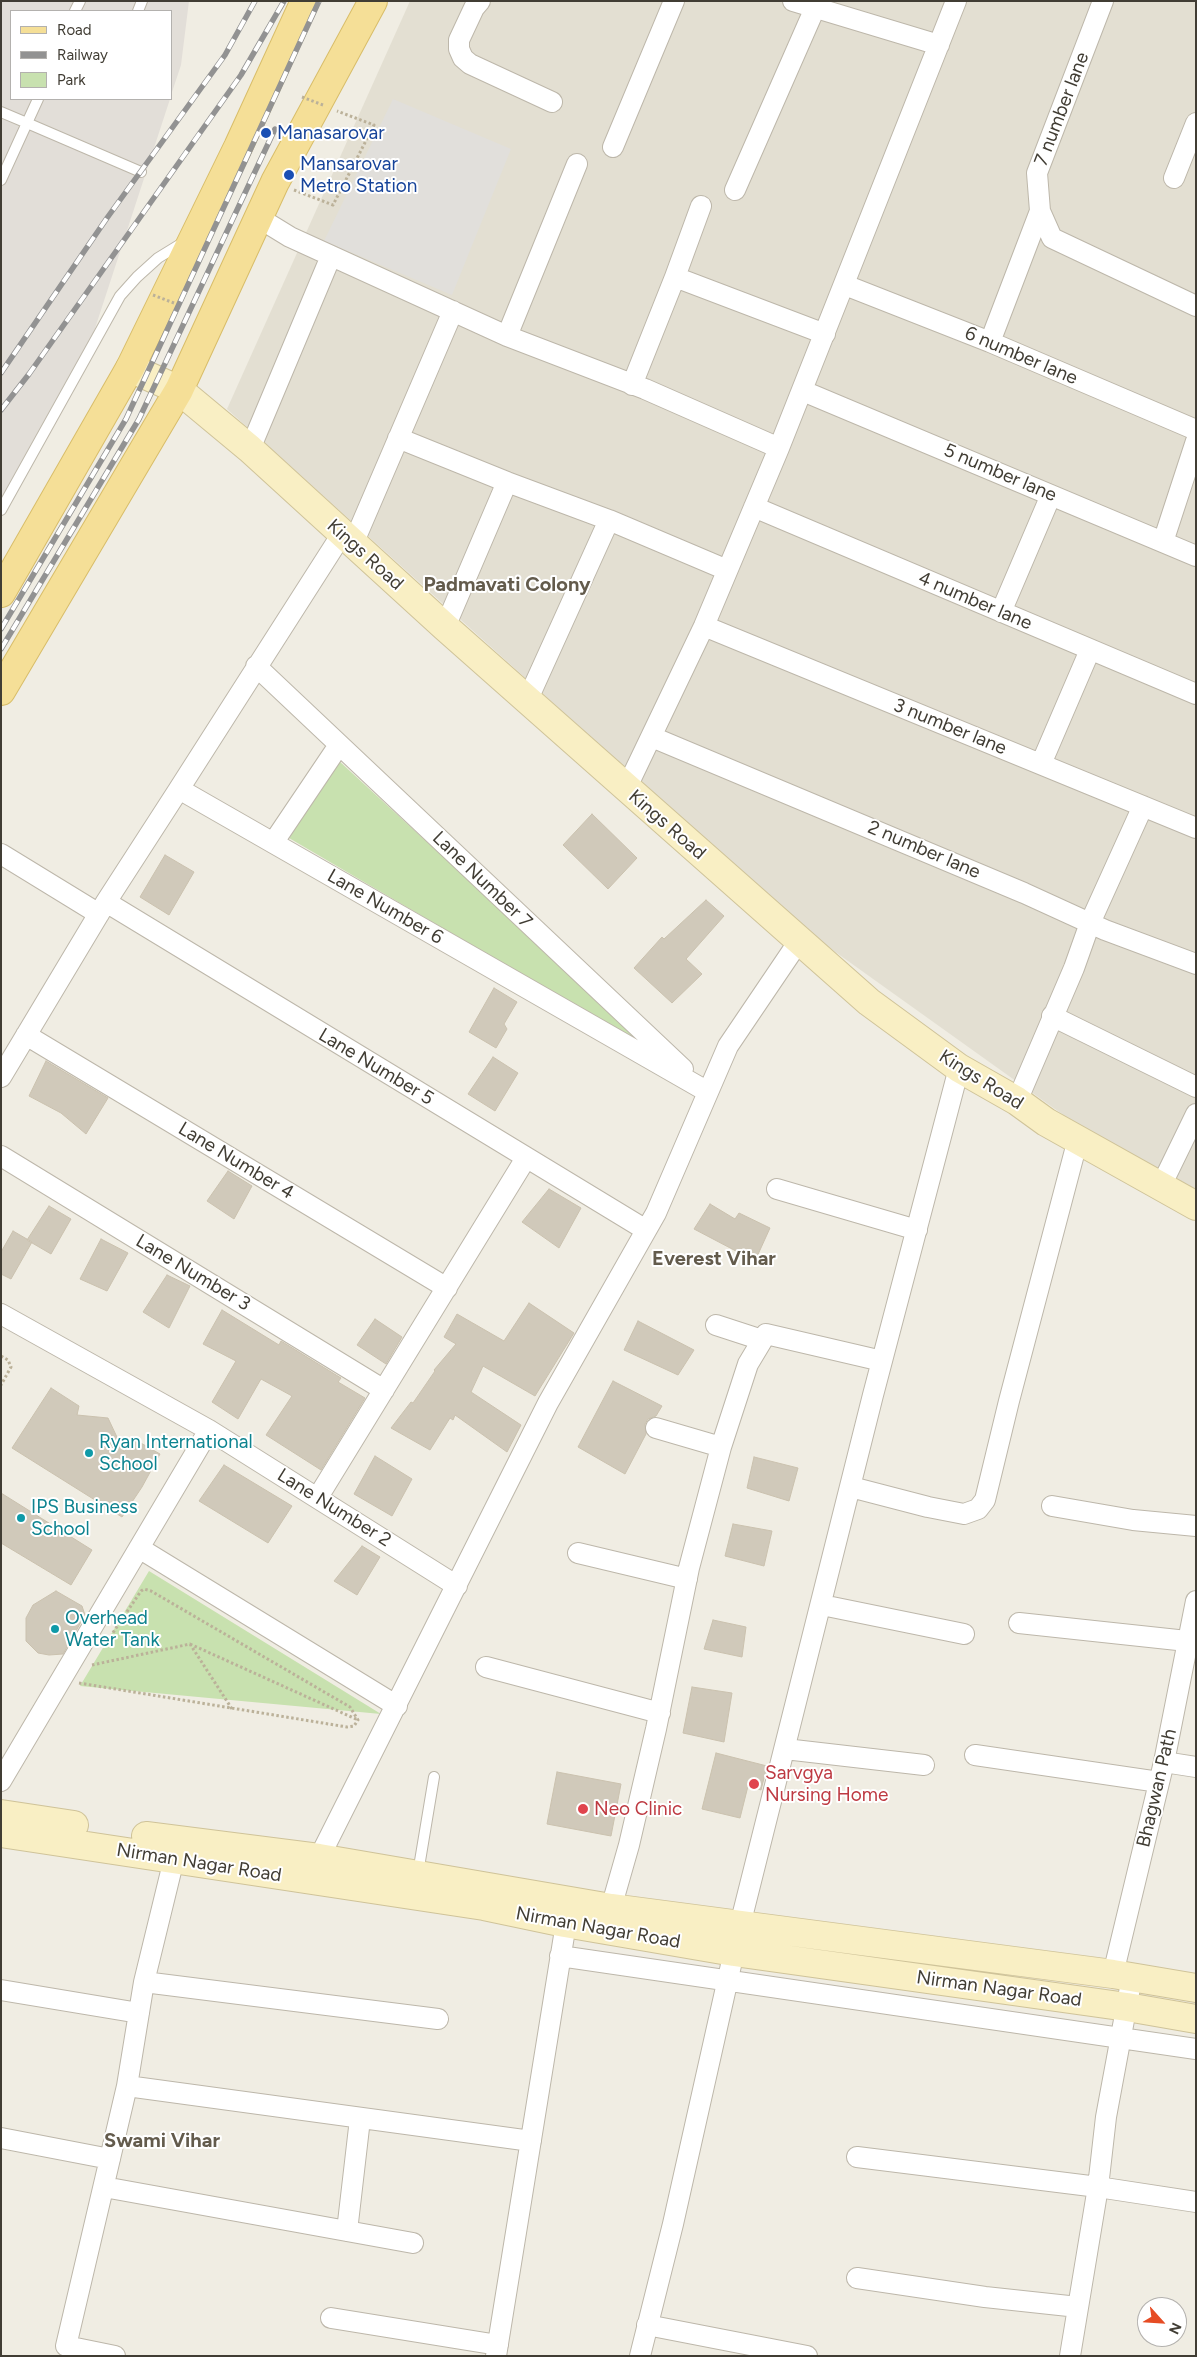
<!DOCTYPE html>
<style>
body{margin:0}
#map{position:relative;width:1197px;height:2357px;overflow:hidden;background:#f0ede3;font-family:Figtree,sans-serif}
canvas{display:block}
.frame{position:absolute;inset:0;border:2px solid #413d34;pointer-events:none}
.legend{position:absolute;left:10px;top:10px;width:162px;height:90px;box-sizing:border-box;background:#fff;border:1px solid #b3b1ae;margin:0;padding:6px 9px;list-style:none;font-size:15px;color:#413d34}
.legend li{display:flex;align-items:center;gap:10px;height:25px}
.legend b{width:25px;border:1px solid #b3b1ae}
.north{position:absolute;left:1137px;top:2297px;width:50px;height:50px;box-sizing:border-box;background:#fff;border:1px solid #b3b1ae;border-radius:50%;rotate:116deg;font-size:14px;font-weight:700;line-height:20px;text-align:center;color:#413d34}
.north::after{content:'';display:block;margin:auto;width:18px;height:22px;background:#e64c24;clip-path:polygon(50% 0,100% 100%,50% 72%,0 100%)}
</style>
<div id="map">
<canvas width="1197" height="2357"></canvas>
<div class="frame"></div>
<ul class="legend">
<li><b style="height:6px;background:#f5df97"></b>Road</li>
<li><b style="height:6px;background:#929292"></b>Railway</li>
<li><b style="height:14px;background:#c8e1af"></b>Park</li>
</ul>
<div class="north">N</div>
</div>
<script>
const c = document.querySelector('canvas').getContext('2d');
c.lineJoin = 'round';
function fillPath(path, color) { c.fillStyle = color; c.fill(path, 'evenodd'); }
const poly = rows => new Path2D(rows.map(r => 'M' + r).join(''));
function strokePath(path, color, width, dash) { c.strokeStyle = color; c.lineWidth = width; c.lineCap = dash ? 'butt' : 'round'; c.setLineDash(dash || []); c.stroke(path); }
function label(font, color, halo, rows, align = 'center') {
  c.font = font + ' Figtree,sans-serif'; c.lineWidth = 4; c.setLineDash([]); c.textBaseline = 'middle'; c.strokeStyle = halo; c.fillStyle = color; for (const [text, x, y, turn = 0] of rows) {
    c.save(); c.translate(x, y); c.rotate((+turn || 0) * Math.PI / 180); c.textAlign = isNaN(turn) ? turn : align; if (halo) c.strokeText(text, 0, 0); c.fillText(text, 0, 0); c.restore();
  }
}
fillPath(poly([
 [410,1,1196,1,1196,1189,1076,1124,806,931,227,409]
]), '#e3dfd2');
fillPath(poly([
 [1,1,189,1,181,65,171,95,171,11,11,11,11,99,170,99,83,365,1,502]
]), '#e2ded8');
fillPath(poly([
 [339,761,656,1053,289,838],
 [149,1571,381,1714,80,1686]
]), '#c8e1af');
fillPath(poly([
 [393,99,511,149,452,295,324,241]
]), '#e1dfdb');
const building = poly([
 [592,814,637,858,608,889,563,845,592,814],
 [165,855,194,872,169,915,140,897,165,855],
 [706,900,724,916,686,959,702,974,672,1003,634,968,662,937,664,939,706,900],
 [494,988,517,1002,504,1024,507,1029,496,1048,469,1032,494,988],
 [493,1057,518,1073,495,1111,468,1094,493,1057],
 [46,1061,108,1098,86,1134,61,1113,29,1096,46,1061],
 [228,1171,252,1186,234,1219,207,1201,228,1171],
 [549,1189,581,1208,559,1248,522,1222,549,1189],
 [710,1204,735,1219,739,1213,770,1228,755,1261,694,1229,710,1204],
 [49,1206,71,1219,51,1254,27,1240,49,1206],
 [13,1231,32,1242,11,1279,1,1274,1,1252,13,1231],
 [101,1239,128,1253,107,1291,80,1279,101,1239],
 [167,1275,190,1286,169,1328,143,1312,167,1275],
 [529,1303,574,1333,535,1396,483,1366,471,1392,521,1425,507,1452,455,1415,453,1420,450,1418,430,1450,391,1428,411,1402,413,1403,435,1371,434,1370,456,1344,444,1337,457,1314,504,1341,529,1303],
 [222,1310,279,1345,281,1341,341,1378,338,1382,365,1398,321,1470,266,1435,292,1396,261,1379,238,1419,212,1402,236,1361,203,1344,222,1310],
 [375,1319,402,1337,386,1364,357,1345,375,1319],
 [638,1321,694,1350,678,1375,624,1350,638,1321],
 [613,1381,662,1406,656,1416,648,1419,645,1424,646,1434,625,1474,578,1447,613,1381],
 [51,1388,79,1406,77,1415,108,1418,124,1452,132,1438,160,1454,142,1487,122,1517,12,1448,51,1388],
 [375,1456,412,1479,392,1516,354,1494,375,1456],
 [754,1457,798,1468,789,1501,747,1488,754,1457],
 [224,1465,292,1506,268,1543,199,1501,224,1465],
 [1,1493,92,1550,71,1585,1,1543,1,1493],
 [733,1524,772,1531,764,1566,725,1556,733,1524],
 [362,1546,380,1557,357,1595,334,1581,362,1546],
 [56,1591,82,1606,85,1615,63,1654,49,1655,38,1653,26,1641,26,1618,33,1605,56,1591],
 [713,1620,746,1627,742,1657,704,1649,713,1620],
 [692,1687,732,1693,724,1742,683,1733,692,1687],
 [716,1753,767,1766,761,1790,748,1786,740,1818,702,1809,716,1753],
 [557,1772,621,1784,611,1836,547,1824,557,1772]
]);
fillPath(building, '#d0c9ba');
strokePath(building, '#cac1ae', 1);
const lane = poly([
 [75,11,80,1],
 [138,11,142,1],
 [1,112,27,123,38,99],
 [1,180,27,123,141,172],
 [1,510,120,296,137,277,158,258,184,242],
 [418,1873,434,1777]
]);
const street = poly([
 [480,1,474,8,459,40,459,49,463,58,470,64,552,102],
 [793,1,939,45],
 [1103,1,1037,173,1040,211,1052,238,1196,306],
 [613,147,674,1],
 [1174,178,1196,123],
 [735,190,815,8],
 [259,218,290,237,507,336,645,389,779,448],
 [675,277,701,206],
 [845,285,990,342,1196,430],
 [507,336,577,164],
 [990,342,1040,211],
 [632,385,675,277,825,334],
 [803,391,1196,556],
 [398,438,507,482,609,520,727,570],
 [250,449,331,256],
 [754,507,1196,694],
 [1163,542,1196,441],
 [353,544,453,311],
 [1001,612,1051,495],
 [704,626,1196,828],
 [445,627,507,482],
 [256,666,683,1069],
 [527,701,609,520],
 [652,737,1024,893,1105,930,1196,964],
 [1041,764,1090,650],
 [179,789,342,534],
 [626,789,704,626,779,448,956,1],
 [273,843,339,745],
 [1,854,99,914],
 [106,902,646,1230],
 [1052,1016,1196,1087],
 [26,1035,447,1288],
 [1,1077,106,902,179,789,708,1092],
 [1017,1101,1074,968,1090,923,1143,806],
 [1,1156,384,1390],
 [1160,1188,1196,1114],
 [777,1189,917,1230],
 [1,1314,209,1430,457,1586],
 [716,1325,762,1340],
 [656,1428,721,1447],
 [851,1487,928,1507,964,1514,978,1509,985,1500,1009,1401,1078,1139],
 [318,1497,526,1158],
 [1052,1506,1133,1520,1196,1526],
 [139,1548,397,1706],
 [578,1553,687,1579],
 [822,1605,964,1634],
 [1019,1623,1187,1641],
 [486,1667,660,1713],
 [785,1749,924,1765],
 [975,1755,1159,1782],
 [1164,1762,1196,1767],
 [1,1781,209,1430],
 [319,1858,548,1403,656,1213,728,1046,799,941],
 [611,1908,629,1845,656,1729,689,1568,721,1447,748,1364,766,1334,882,1361],
 [560,1956,1196,2049],
 [1113,1974,1164,1762,1196,1601],
 [144,1982,438,2019],
 [1,1990,139,2013],
 [127,2086,531,2141],
 [1,2138,110,2159],
 [857,2157,1098,2187,1196,2202],
 [104,2187,413,2243],
 [347,2231,360,2119],
 [857,2278,985,2297,1078,2307],
 [331,2318,498,2345],
 [647,2325,807,2356],
 [115,2356,66,2346,127,2086,144,1982,174,1859,173,1847],
 [496,2356,568,1911],
 [640,2356,673,2224,740,1925,873,1395,959,1068],
 [1070,2356,1098,2187,1106,2117,1132,1977]
]);
const secondary = poly([
 [130,368,179,390,250,449,445,627,869,1002,959,1068,1017,1101,1046,1122,1196,1206],
 [1,1814,74,1825],
 [1,1833,484,1906,565,1923,734,1952,1127,2007,1196,2019],
 [146,1836,319,1858,611,1908,1113,1974,1196,1988]
]);
const primary = poly([
 [1,593,130,368,238,147,305,1],
 [1,691,179,390,275,182,373,1]
]);
strokePath(lane, '#bdb7aa', 12);
strokePath(street, '#bdb7aa', 22);
strokePath(secondary, '#cfc399', 30);
strokePath(primary, '#d8bd69', 30);
strokePath(poly([
 [294,190,333,205,374,125,337,111],
 [1,1356,8,1360,11,1367,1,1385],
 [190,1644,358,1720],
 [92,1665,190,1644,232,1709],
 [79,1683,347,1727,354,1726,358,1720,350,1707,151,1591,144,1589,141,1591,110,1637]
]), '#bbb199', 3, [2.5, 2.5]);
strokePath(lane, '#fff', 10);
strokePath(street, '#fff', 20);
strokePath(secondary, '#f9efc4', 28);
strokePath(primary, '#f5df97', 28);
const rail = poly([
 [1,373,107,218,225,55,255,1],
 [1,410,29,374,241,75,284,1],
 [1,629,126,419,319,1],
 [1,649,139,419,275,129]
]);
strokePath(rail, '#929292', 5.5);
strokePath(rail, '#fff', 4, [11]);
strokePath(poly([
 [302,97,323,105],
 [153,295,174,303]
]), '#bbb199', 3, [2.5, 2.5]);
for (const [x, y, r, color] of [
 [266,133,6,"#1a4fb4"],
 [289,175,6,"#1a4fb4"],
 [89,1453,5,"#0f9aa8"],
 [21,1518,5,"#0f9aa8"],
 [55,1629,5,"#0f9aa8"],
 [754,1784,6,"#e0444e"],
 [583,1809,6,"#e0444e"]
]) { const dot = new Path2D(); dot.arc(x, y, r, 0, 2 * Math.PI); c.fillStyle = color; c.fill(dot); strokePath(dot, '#fff', 2); }
label('19px', '#413d34', '#fff', [
 ["7 number lane",1062,109,-69],
 ["6 number lane",1021,356,23],
 ["5 number lane",1000,473,23],
 ["Kings Road",365,555,42],
 ["4 number lane",975,601,23],
 ["3 number lane",950,727,22],
 ["Kings Road",667,825,41],
 ["2 number lane",924,850,23],
 ["Lane Number 7",482,880,44],
 ["Lane Number 6",385,907,30],
 ["Lane Number 5",376,1067,31],
 ["Kings Road",981,1080,32],
 ["Lane Number 4",236,1161,31],
 ["Lane Number 3",193,1273,31],
 ["Lane Number 2",334,1508,32],
 ["Bhagwan Path",1157,1788,-77],
 ["Nirman Nagar Road",199,1863,9],
 ["Nirman Nagar Road",598,1928,10],
 ["Nirman Nagar Road",999,1989,8]
]);
label('19px', '#164399', '#fff', [
 ["Manasarovar",277,133],
 ["Mansarovar",300,164],
 ["Metro Station",300,186]
], 'left');
label('19px', '#0d838f', '#fff', [
 ["Ryan International",99,1442],
 ["School",99,1464],
 ["IPS Business",31,1507],
 ["School",31,1529],
 ["Overhead",65,1618],
 ["Water Tank",65,1640]
], 'left');
label('19px', '#be3a42', '#fff', [
 ["Sarvgya",765,1773],
 ["Nursing Home",765,1795],
 ["Neo Clinic",594,1809]
], 'left');
label('bold 20px', '#635b4c', '#fff', [
 ["Padmavati Colony",507,585],
 ["Everest Vihar",714,1259],
 ["Swami Vihar",162,2141]
]);
</script>
